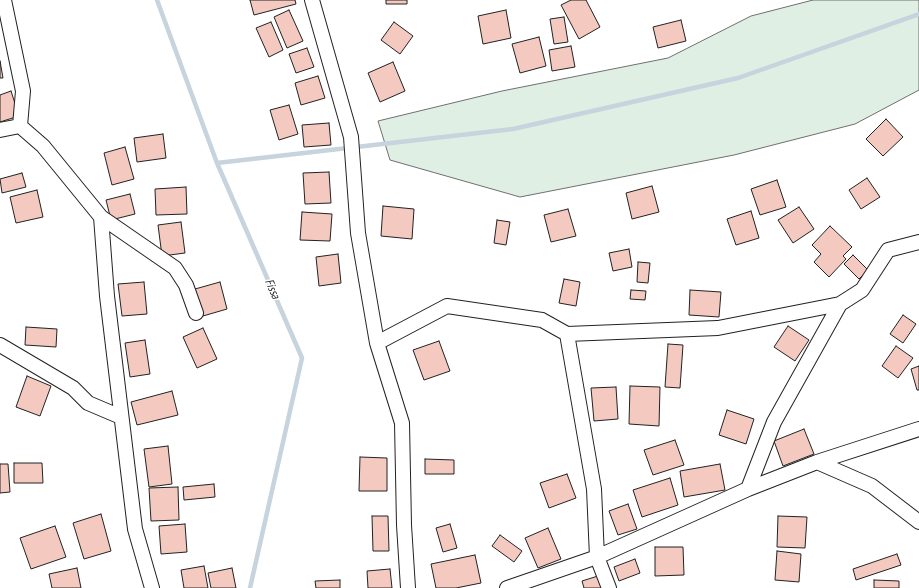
<!DOCTYPE html>
<style>
body{margin:0}
canvas{display:block;background:#fff}
</style>
<canvas width="919" height="588"></canvas>
<script>
const c = document.querySelector('canvas').getContext('2d');
c.lineJoin = 'round';
function fillPath(path, color) { c.fillStyle = color; c.fill(path, 'evenodd'); }
const poly = rows => new Path2D(rows.map(r => 'M' + r).join(''));
function strokePath(path, color, width, dash) { c.strokeStyle = color; c.lineWidth = width; c.lineCap = dash ? 'butt' : 'round'; c.setLineDash(dash || []); c.stroke(path); }
function label(font, color, halo, rows, align = 'center') {
  c.font = font + ' "PT Sans Narrow",sans-serif'; c.lineWidth = 3; c.setLineDash([]); c.textBaseline = 'middle'; c.strokeStyle = halo; c.fillStyle = color; for (const [text, x, y, turn = 0] of rows) {
    c.save(); c.translate(x, y); c.rotate((+turn || 0) * Math.PI / 180); c.textAlign = isNaN(turn) ? turn : align; if (halo) c.strokeText(text, 0, 0); c.fillText(text, 0, 0); c.restore();
  }
}
const green = poly([
 [813,0,919,0,919,90,855,124,734,155,520,197,390,160,378,121,502,91,668,58,751,16,813,0]
]);
fillPath(green, '#e0efe3');
strokePath(green, '#6f6f6f', 1);
strokePath(poly([
 [157,0,217,163,302,358,250,588],
 [217,163,513,129,738,78,919,14]
]), '#c7d3dd', 4.5);
const building = poly([
 [250,0,295,0,296,4,254,15,250,0],
 [386,0,407,0,407,4,386,4,386,0],
 [571,0,586,0,600,27,579,39,561,5,571,0],
 [289,10,303,41,287,48,274,17,289,10],
 [506,10,511,38,483,44,478,16,506,10],
 [564,17,568,42,554,44,550,19,564,17],
 [681,20,686,41,658,48,653,27,681,20],
 [271,22,283,50,269,57,256,28,271,22],
 [394,22,413,36,400,54,381,40,394,22],
 [539,37,546,66,520,73,512,44,539,37],
 [571,46,575,67,552,71,549,50,571,46],
 [307,48,314,67,296,73,289,54,307,48],
 [0,61,3,78,0,78,0,61],
 [393,62,405,91,380,102,368,73,393,62],
 [318,76,325,98,301,105,295,83,318,76],
 [11,91,19,116,0,122,0,95,11,91],
 [289,105,298,134,279,140,270,110,289,105],
 [886,119,903,137,883,156,866,139,886,119],
 [329,123,331,145,304,147,302,125,329,123],
 [163,134,166,158,137,162,134,138,163,134],
 [125,147,134,179,112,185,104,153,125,147],
 [329,172,331,203,305,204,303,173,329,172],
 [22,173,26,187,2,193,0,179,22,173],
 [867,178,880,197,861,209,849,190,867,178],
 [777,180,786,207,760,215,751,189,777,180],
 [652,186,659,212,632,219,626,193,652,186],
 [186,187,187,214,156,215,155,189,186,187],
 [37,190,43,217,16,223,10,197,37,190],
 [130,194,135,214,111,220,106,200,130,194],
 [383,206,414,209,412,239,381,236,383,206],
 [799,207,814,229,793,243,778,220,799,207],
 [568,209,576,236,551,242,544,215,568,209],
 [751,211,759,238,736,245,727,219,751,211],
 [302,212,332,214,330,241,300,240,302,212],
 [497,220,510,222,506,245,494,243,497,220],
 [181,222,185,253,162,256,158,225,181,222],
 [830,226,852,247,843,256,846,259,829,277,814,262,821,254,812,245,830,226],
 [629,249,632,267,613,271,609,253,629,249],
 [338,254,341,283,319,286,316,257,338,254],
 [853,255,868,270,859,279,844,264,853,255],
 [638,262,650,263,648,283,637,282,638,262],
 [564,279,580,282,576,306,559,303,564,279],
 [144,282,147,314,122,316,118,284,144,282],
 [220,282,227,309,203,316,195,289,220,282],
 [631,290,646,291,645,300,630,299,631,290],
 [690,290,721,292,719,317,689,315,690,290],
 [903,315,916,324,903,343,890,334,903,315],
 [788,326,809,340,795,361,774,347,788,326],
 [26,327,57,329,56,347,25,345,26,327],
 [203,328,217,359,197,368,183,337,203,328],
 [145,340,150,374,130,377,125,343,145,340],
 [439,341,450,371,424,380,413,350,439,341],
 [668,344,683,345,680,388,665,387,668,344],
 [896,346,913,358,898,378,882,366,896,346],
 [919,366,919,390,917,390,911,369,919,366],
 [27,376,51,386,40,416,16,407,27,376],
 [630,386,660,387,659,426,629,424,630,386],
 [616,387,618,419,594,421,591,388,616,387],
 [172,391,178,415,137,425,131,402,172,391],
 [727,410,754,419,746,444,719,435,727,410],
 [804,429,814,454,783,466,774,441,804,429],
 [675,440,684,465,653,475,644,450,675,440],
 [168,446,172,484,149,487,144,449,168,446],
 [360,457,387,458,387,491,359,491,360,457],
 [425,459,454,460,454,474,425,474,425,459],
 [14,463,42,463,43,483,14,483,14,463],
 [0,464,8,464,10,492,0,493,0,464],
 [720,464,725,490,684,497,680,471,720,464],
 [567,474,576,498,549,508,540,483,567,474],
 [670,478,678,505,642,517,633,490,670,478],
 [214,484,215,497,184,500,183,487,214,484],
 [178,487,179,520,151,521,149,488,178,487],
 [628,504,637,529,618,535,609,511,628,504],
 [101,514,111,551,84,559,73,523,101,514],
 [372,516,388,516,389,551,373,551,372,516],
 [778,516,807,517,805,548,777,547,778,516],
 [185,524,187,552,161,554,159,526,185,524],
 [450,524,457,548,443,552,436,528,450,524],
 [55,526,66,557,31,569,20,538,55,526],
 [548,528,561,559,538,568,525,538,548,528],
 [500,535,522,551,514,562,492,546,500,535],
 [655,547,683,547,684,575,655,576,655,547],
 [777,551,801,554,799,582,775,580,777,551],
 [897,554,901,565,856,580,853,569,897,554],
 [475,555,481,583,456,588,436,588,431,564,475,555],
 [635,559,640,573,619,581,614,567,635,559],
 [204,566,208,588,184,588,181,570,204,566],
 [77,568,81,588,52,588,49,574,77,568],
 [232,568,236,588,211,588,208,573,232,568],
 [390,569,392,588,368,588,367,571,390,569],
 [598,576,602,588,584,588,582,581,598,576],
 [340,580,340,588,316,588,315,581,340,580],
 [874,580,899,581,899,588,874,588,874,580]
]);
fillPath(building, '#f3c9c0');
strokePath(building, '#222', 1);
const minor = poly([
 [4,0,23,91,20,126],
 [312,0,351,137,358,233,377,343,402,423,404,525,408,588],
 [0,130,20,126,43,146,101,217,175,268,186,285,196,313],
 [101,217,107,296,135,529,152,588],
 [567,334,718,328,840,304,862,290,888,250,919,242],
 [377,343,447,306,542,320,567,334,594,489,597,557,609,588],
 [0,345,73,388,88,403,121,417],
 [817,462,919,429],
 [748,489,774,422,840,304],
 [507,588,597,557,748,489,817,462,872,486,919,522]
]);
strokePath(minor, '#222', 16);
strokePath(minor, '#fff', 14);
label('italic 12px', '#222', '#fff', [
 ["Fissa",272,289,66]
]);
</script>
